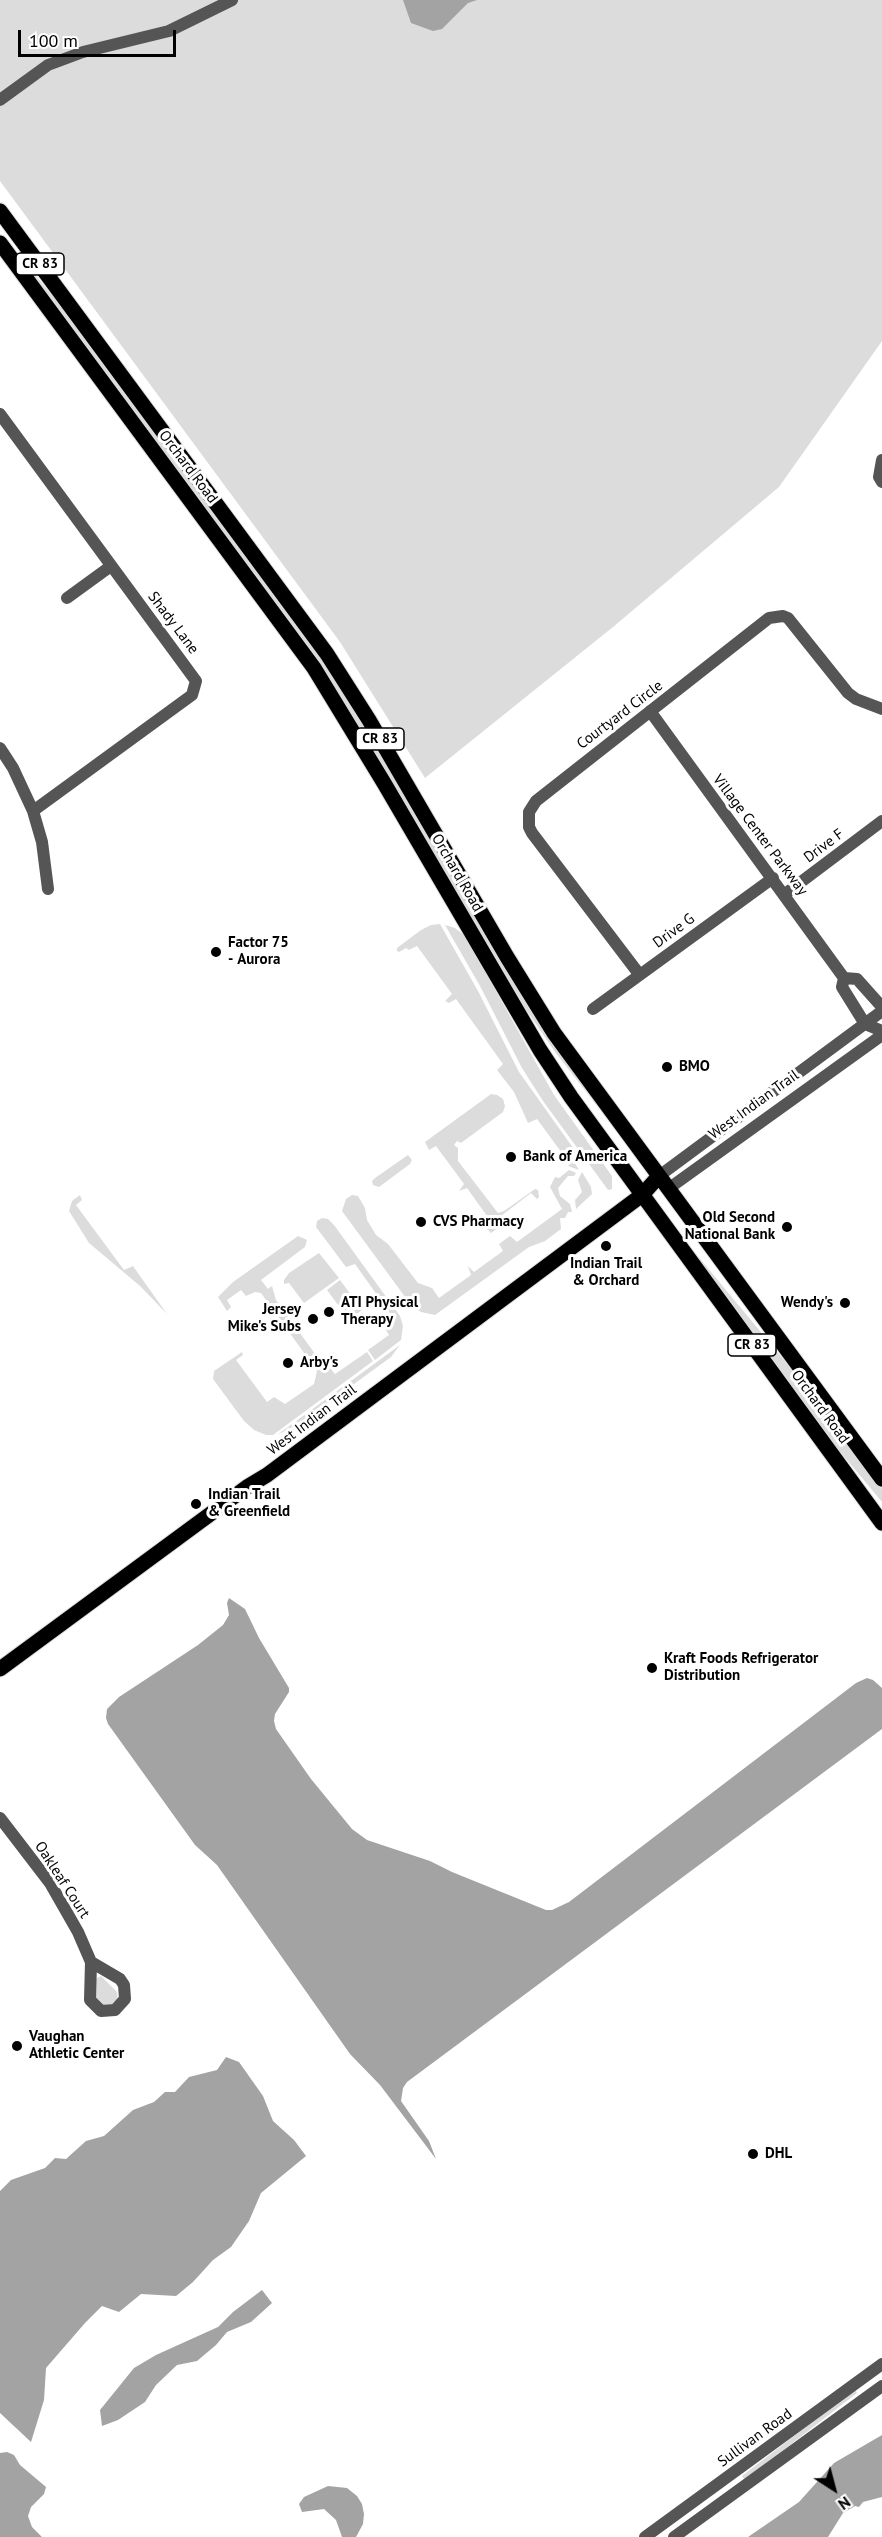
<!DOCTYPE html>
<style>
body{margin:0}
#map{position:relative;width:882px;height:2537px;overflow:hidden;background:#fff;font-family:"PT Sans",sans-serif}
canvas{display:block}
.north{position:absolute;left:804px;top:2459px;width:60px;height:60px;-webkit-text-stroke:4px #fff;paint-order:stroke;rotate:144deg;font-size:16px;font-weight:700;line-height:24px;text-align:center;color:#000}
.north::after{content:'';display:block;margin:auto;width:21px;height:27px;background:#000;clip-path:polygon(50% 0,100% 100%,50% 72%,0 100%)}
.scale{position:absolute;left:18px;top:30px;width:158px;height:27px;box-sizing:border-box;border:3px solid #000;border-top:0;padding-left:8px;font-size:18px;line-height:21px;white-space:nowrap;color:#000;-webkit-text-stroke:4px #fff;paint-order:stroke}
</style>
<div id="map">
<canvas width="882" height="2537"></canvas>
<div class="north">N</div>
<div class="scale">100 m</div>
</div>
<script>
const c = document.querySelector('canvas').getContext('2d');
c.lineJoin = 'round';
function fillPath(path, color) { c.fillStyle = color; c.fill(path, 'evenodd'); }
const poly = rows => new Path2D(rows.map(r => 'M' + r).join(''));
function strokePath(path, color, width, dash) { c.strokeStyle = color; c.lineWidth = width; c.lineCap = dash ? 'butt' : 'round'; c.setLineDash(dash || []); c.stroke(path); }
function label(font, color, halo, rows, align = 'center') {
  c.font = font + ' "PT Sans",sans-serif'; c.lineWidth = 6; c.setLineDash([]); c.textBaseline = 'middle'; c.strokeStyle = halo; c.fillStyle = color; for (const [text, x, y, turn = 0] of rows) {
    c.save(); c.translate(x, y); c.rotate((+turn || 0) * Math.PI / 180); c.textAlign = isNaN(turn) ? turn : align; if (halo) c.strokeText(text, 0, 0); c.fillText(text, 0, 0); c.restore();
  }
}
fillPath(poly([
 [0,0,882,0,882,341,779,487,613,627,425,778,340,642,0,181],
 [15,250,80,330,312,644,343,691,620,1135,555,1052,508,983,359,729,14,251],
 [440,924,478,991,519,1072,576,1152,571,1157,579,1170,568,1166,570,1164,537,1119,528,1123,514,1092,497,1070,503,1064,456,999,449,1003,445,1001,452,994,417,946,409,950,406,948,399,952,397,951,397,948,421,930,431,925],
 [445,925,455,928,465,936,554,1095,612,1176,612,1189,608,1190,543,1101,522,1068,480,986],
 [491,1094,497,1095,503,1099,505,1106,503,1112,461,1143,457,1141,454,1145,458,1148,458,1161,498,1213,504,1211,535,1189,538,1190,539,1197,537,1199,531,1193,501,1216,505,1223,491,1233,486,1228,492,1223,467,1188,459,1191,464,1184,436,1146,429,1150,425,1142],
 [408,1155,412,1160,410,1164,379,1187,373,1185,372,1181,375,1178],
 [569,1170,576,1173,574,1176,568,1176,558,1188,560,1196,570,1204,572,1212,568,1212,565,1218,560,1218,561,1229,545,1241,529,1247,435,1315,421,1312,411,1305,342,1211,346,1199,352,1195,358,1196,365,1208,367,1220,376,1235,388,1244,418,1283,432,1288,439,1298,471,1275,468,1266,474,1272,503,1251,499,1244,510,1236,517,1242,562,1209,550,1187,555,1177,559,1178],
 [582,1172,591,1187,592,1194,576,1209,575,1200,582,1192,578,1180],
 [80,1195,82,1200,76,1205,124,1270,133,1266,167,1314,140,1286,89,1243,69,1211,72,1201],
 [322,1218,328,1219,334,1225,400,1316,403,1326,401,1340,375,1360,368,1350,389,1335,383,1325,392,1316,355,1264,346,1267,316,1227,317,1221],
 [298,1236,307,1240,305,1247,261,1280,268,1289,272,1286,276,1300,326,1369,330,1368,335,1374,367,1352,373,1361,273,1435,266,1435,254,1430,244,1421,213,1379,214,1371,242,1352,243,1355,236,1360,267,1402,274,1397,285,1404,314,1384,317,1371,261,1293,255,1292,246,1296,241,1290,227,1300,231,1307,227,1311,218,1297,233,1282],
 [687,1243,813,1395,882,1489,882,1502,817,1424],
 [319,1253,339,1278,304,1303,289,1283,284,1284,284,1280,289,1273],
 [340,1280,362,1310,349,1320,327,1290],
 [400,1345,391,1357,302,1422,277,1435],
 [101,1976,117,1992,118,1999,113,2005,104,2008,96,1998,95,1979],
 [855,2389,857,2393,745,2480,742,2476]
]), '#dcdcdc');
fillPath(poly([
 [403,0,477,0,468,3,442,29,433,31,411,23],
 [229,1598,245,1609,259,1638,289,1688,289,1692,275,1714,274,1721,276,1729,311,1779,352,1829,367,1840,430,1861,452,1872,546,1910,552,1910,569,1902,856,1683,867,1678,873,1680,882,1688,882,1729,407,2082,403,2088,401,2101,429,2141,436,2159,380,2085,350,2054,217,1865,195,1845,108,1724,106,1718,107,1709,119,1697,198,1645,223,1625,229,1615,227,1603],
 [226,2057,239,2062,263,2096,273,2121,294,2140,306,2156,261,2193,249,2221,231,2247,213,2260,193,2282,176,2296,141,2294,119,2312,102,2306,85,2323,46,2368,44,2400,31,2442,0,2413,0,2191,11,2180,45,2168,55,2158,66,2159,86,2141,104,2136,133,2110,154,2102,165,2092,175,2092,189,2077,217,2070],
 [262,2290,272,2303,251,2322,227,2332,216,2345,197,2361,177,2365,156,2385,145,2402,118,2420,102,2426,100,2410,134,2368,156,2355,218,2327,233,2312],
 [882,2435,882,2497,863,2502,859,2507,855,2506,843,2513,828,2537,748,2537,799,2502,834,2463],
 [7,2452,14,2455,20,2465,46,2487,44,2494,31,2507,28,2516,32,2527,42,2537,0,2537,0,2453],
 [328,2486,347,2488,357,2496,362,2504,364,2514,363,2524,356,2537,342,2537,336,2520,324,2509,302,2512,299,2504,304,2497]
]), '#a3a3a3');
const major = poly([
 [0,211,327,654,369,720,507,957,554,1033,882,1479],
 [0,243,314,668,384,783,540,1050,571,1097,882,1523],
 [0,1669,247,1487,267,1475,642,1195,659,1176]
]);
strokePath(major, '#dbdbdb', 17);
strokePath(poly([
 [0,100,48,65,83,52,169,31,232,0],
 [0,414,196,681,192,695,33,811],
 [882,460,879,477,882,482],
 [67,598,111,566],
 [650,711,844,978],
 [0,748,13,768,33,811,42,842,48,889],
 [785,894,882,821],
 [639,974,532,833,529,827,529,812,536,801,769,618,783,616,788,618,848,693,856,699,882,709],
 [844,978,842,987,865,1024,882,1031],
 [844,978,857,979,882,1007],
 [593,1009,773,878],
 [659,1176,882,1011],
 [668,1189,882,1035],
 [0,1818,50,1883,78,1932,91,1962],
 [91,1962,120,1979,124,1985,125,1999,115,2010,101,2011,90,2000,91,1962],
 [645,2537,882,2364],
 [674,2537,882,2386]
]), '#555', 12);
strokePath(major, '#000', 15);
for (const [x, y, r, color] of [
 [216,952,6,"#000"],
 [667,1067,6,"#000"],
 [511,1157,6,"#000"],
 [421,1222,6,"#000"],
 [787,1227,6,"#000"],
 [606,1246,6,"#000"],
 [845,1303,6,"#000"],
 [329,1312,6,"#000"],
 [313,1319,6,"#000"],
 [288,1363,6,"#000"],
 [196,1504,6,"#000"],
 [652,1668,6,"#000"],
 [17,2046,6,"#000"],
 [753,2154,6,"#000"]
]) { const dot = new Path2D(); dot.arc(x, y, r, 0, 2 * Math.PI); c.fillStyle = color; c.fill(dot); strokePath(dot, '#fff', 2); }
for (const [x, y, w] of [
 [40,264,48],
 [380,739,48],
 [752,1345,48]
]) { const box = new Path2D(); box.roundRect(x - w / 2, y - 11, w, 22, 4.5); c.fillStyle = '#fff'; c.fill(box); strokePath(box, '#000', 1.5); }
label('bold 14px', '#000', null, [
 ["CR 83",40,264],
 ["CR 83",380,739],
 ["CR 83",752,1345]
]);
label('15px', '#000', '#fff', [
 ["Orchard Road",188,467,53],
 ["Shady Lane",173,623,53],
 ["Courtyard Circle",620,715,-37],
 ["Village Center Parkway",760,835,53],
 ["Drive F",824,846,-37],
 ["Orchard Road",457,873,60],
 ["Drive G",674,931,-36],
 ["West Indian Trail",754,1105,-36],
 ["Orchard Road",820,1407,54],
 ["West Indian Trail",312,1420,-37],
 ["Oakleaf Court",62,1880,57],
 ["Sullivan Road",755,2438,-36]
]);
label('bold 15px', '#000', '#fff', [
 ["Factor 75",228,943],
 ["- Aurora",228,960],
 ["BMO",679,1067],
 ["Bank of America",523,1157],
 ["Old Second",775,1218,"right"],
 ["National Bank",775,1235,"right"],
 ["CVS Pharmacy",433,1222],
 ["Indian Trail",606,1264,"center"],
 ["& Orchard",606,1281,"center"],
 ["ATI Physical",341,1303],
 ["Therapy",341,1320],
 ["Wendy's",833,1303,"right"],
 ["Jersey",301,1310,"right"],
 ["Mike's Subs",301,1327,"right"],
 ["Arby's",300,1363],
 ["Indian Trail",208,1495],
 ["& Greenfield",208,1512],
 ["Kraft Foods Refrigerator",664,1659],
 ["Distribution",664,1676],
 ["Vaughan",29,2037],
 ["Athletic Center",29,2054],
 ["DHL",765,2154]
], 'left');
</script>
